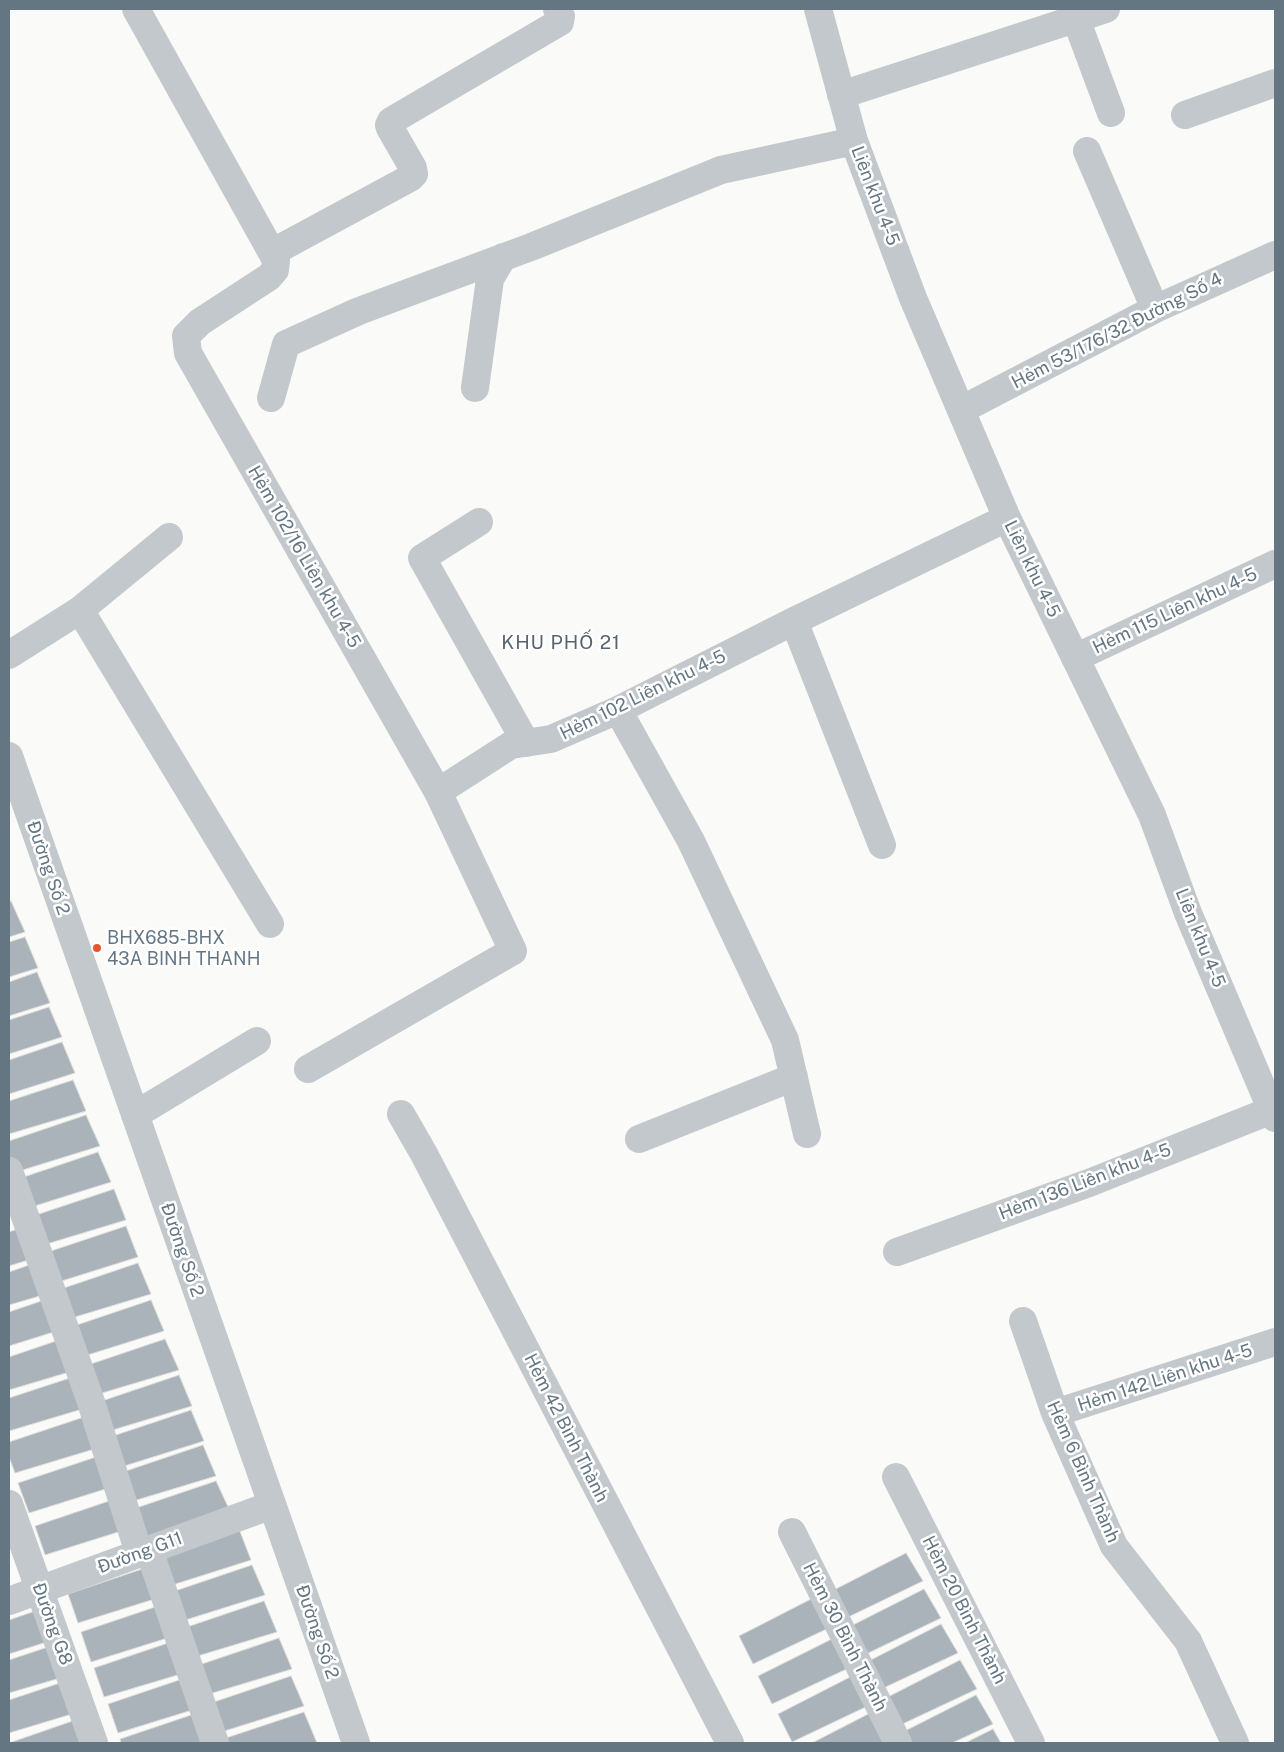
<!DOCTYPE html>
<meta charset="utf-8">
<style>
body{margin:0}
#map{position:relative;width:1284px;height:1752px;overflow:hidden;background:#fafaf8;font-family:"Public Sans",sans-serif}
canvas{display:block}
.frame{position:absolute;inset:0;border:10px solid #657683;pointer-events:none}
</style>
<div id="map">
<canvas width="1284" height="1752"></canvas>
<div class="frame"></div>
</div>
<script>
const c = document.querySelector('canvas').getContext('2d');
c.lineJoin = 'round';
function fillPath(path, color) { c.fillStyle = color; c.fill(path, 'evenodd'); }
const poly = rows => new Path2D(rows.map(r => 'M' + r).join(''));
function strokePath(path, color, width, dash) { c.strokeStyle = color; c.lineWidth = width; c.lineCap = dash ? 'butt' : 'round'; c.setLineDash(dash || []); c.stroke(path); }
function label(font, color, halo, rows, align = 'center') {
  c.font = font + ' "Public Sans",sans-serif'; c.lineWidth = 5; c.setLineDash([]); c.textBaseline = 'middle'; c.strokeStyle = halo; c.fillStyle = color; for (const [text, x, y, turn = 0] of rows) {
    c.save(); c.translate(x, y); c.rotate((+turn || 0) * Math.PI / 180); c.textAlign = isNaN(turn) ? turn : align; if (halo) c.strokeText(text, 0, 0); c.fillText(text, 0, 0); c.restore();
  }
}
const building = poly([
 [11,901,25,932,9,937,9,902,11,901],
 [25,937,38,968,9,977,9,942,25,937],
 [37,972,50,1003,9,1016,9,982,37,972],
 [49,1007,62,1037,9,1054,9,1020,49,1007],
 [62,1042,75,1073,9,1094,9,1060,62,1042],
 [73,1080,86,1111,9,1134,9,1101,73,1080],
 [86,1115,100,1146,13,1173,9,1160,9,1141,86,1115],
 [98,1152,111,1182,25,1209,15,1180,98,1152],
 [114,1189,126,1220,40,1246,30,1217,114,1189],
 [26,1226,38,1257,9,1266,9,1232,26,1226],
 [126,1226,138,1257,52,1284,42,1254,126,1226],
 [38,1262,50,1293,9,1305,9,1272,38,1262],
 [138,1263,151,1294,65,1320,55,1291,138,1263],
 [50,1298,63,1329,9,1346,9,1312,50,1298],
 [151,1300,164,1331,78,1358,68,1328,151,1300],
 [62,1339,76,1370,9,1390,9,1357,62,1339],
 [165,1339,179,1370,92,1396,82,1367,165,1339],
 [179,1375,192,1406,106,1432,96,1403,179,1375],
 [76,1376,89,1407,9,1431,9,1398,76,1376],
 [191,1410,204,1441,118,1468,107,1438,191,1410],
 [87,1416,101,1447,15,1473,9,1457,9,1442,87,1416],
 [203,1445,216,1476,130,1502,120,1473,203,1445],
 [102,1455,115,1486,29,1513,18,1483,102,1455],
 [216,1481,230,1511,143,1538,133,1509,216,1481],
 [118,1498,131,1528,45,1555,35,1526,118,1498],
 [239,1529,251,1560,166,1587,155,1557,239,1529],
 [906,1553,923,1581,842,1620,828,1593,906,1553],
 [252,1565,265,1595,179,1622,169,1593,252,1565],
 [151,1566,164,1596,78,1623,68,1594,151,1566],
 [924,1589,941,1618,860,1657,845,1629,924,1589],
 [817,1596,835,1625,753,1664,739,1636,817,1596],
 [264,1601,277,1632,191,1658,181,1629,264,1601],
 [164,1604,177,1635,91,1662,81,1632,164,1604],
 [44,1608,56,1639,9,1654,9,1620,44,1608],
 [941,1624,958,1653,877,1691,863,1664,941,1624],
 [836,1637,853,1666,772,1704,758,1676,836,1637],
 [279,1638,292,1669,206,1695,196,1666,279,1638],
 [177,1640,191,1671,104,1697,94,1668,177,1640],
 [57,1644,70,1675,9,1693,9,1660,57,1644],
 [960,1660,977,1689,896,1727,882,1700,960,1660],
 [856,1674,874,1703,792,1742,778,1714,856,1674],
 [191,1676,205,1706,118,1733,108,1704,191,1676],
 [291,1676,304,1706,218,1733,208,1704,291,1676],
 [69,1680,82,1711,9,1733,9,1700,69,1680],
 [976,1695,993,1724,952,1743,902,1743,897,1735,976,1695],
 [876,1710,885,1743,812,1743,876,1710],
 [203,1711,213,1743,121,1743,120,1739,203,1711],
 [304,1712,317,1743,221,1743,220,1740,304,1712],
 [84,1717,95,1743,9,1743,84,1717],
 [993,1729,1001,1743,965,1743,993,1729]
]);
fillPath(building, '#aab3b9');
strokePath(building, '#dcdcda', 1);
strokePath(poly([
 [136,9,276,260,275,270,269,277,200,322,186,336,188,353,438,792],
 [818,9,854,141,913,298,1007,518,1152,815,1188,913,1275,1118],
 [1076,19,1111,113],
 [841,95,1106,9],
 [1185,115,1275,83],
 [1087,151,1155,309],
 [273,252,410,178,414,174,413,168,390,128,389,125,391,121,560,22,561,16,557,9],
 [475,388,490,279,503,257],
 [271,398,286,344,359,311,531,247,721,170,854,141],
 [961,410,1155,309,1275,255],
 [479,522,422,558,526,743],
 [80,610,270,924],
 [794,621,882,845],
 [9,655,80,610,169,537],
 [1075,658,1275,564],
 [618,710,691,841,785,1040,807,1134],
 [9,756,356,1743],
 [308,1069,513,951,438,792,511,745,551,739,618,710,794,621,1007,518],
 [401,1114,424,1154,730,1743],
 [135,1115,257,1041],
 [639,1139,794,1077],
 [9,1171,90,1399,139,1553],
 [897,1252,1089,1183,1272,1110],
 [1023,1321,1055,1413,1114,1546,1188,1641,1235,1743],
 [1055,1413,1275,1342],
 [896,1477,1031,1743],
 [9,1504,94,1743],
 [792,1532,898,1743],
 [149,1550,215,1743],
 [9,1601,272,1505]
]), '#c3c8cc', 28);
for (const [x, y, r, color] of [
 [97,948,5,"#e4572e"]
]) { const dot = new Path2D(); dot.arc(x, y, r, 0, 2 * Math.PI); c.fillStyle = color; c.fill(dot); strokePath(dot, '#fff', 2); }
label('18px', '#657683', '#fff', [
 ["Liên khu 4-5",875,196,69],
 ["Hẻm 53/176/32 Đường Số 4",1117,331,-27],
 ["Hẻm 102/16 Liên khu 4-5",304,557,60],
 ["Liên khu 4-5",1032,569,64],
 ["Hẻm 115 Liên khu 4-5",1175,611,-25],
 ["Hẻm 102 Liên khu 4-5",643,695,-26],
 ["Đường Số 2",48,868,71],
 ["Liên khu 4-5",1200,938,68],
 ["Hẻm 136 Liên khu 4-5",1085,1182,-21],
 ["Đường Số 2",182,1250,71],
 ["Hẻm 142 Liên khu 4-5",1165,1378,-18],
 ["Hẻm 42 Bình Thành",566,1428,63],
 ["Hẻm 6 Bình Thành",1083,1472,66],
 ["Đường G11",140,1553,-20],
 ["Hẻm 20 Bình Thành",964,1610,63],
 ["Đường G8",52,1624,70],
 ["Đường Số 2",317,1632,71],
 ["Hẻm 30 Bình Thành",845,1637,63]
]);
label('18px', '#657683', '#fff', [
 ["BHX685-BHX",107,938],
 ["43A BINH THANH",107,959]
], 'left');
c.letterSpacing = '1px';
label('19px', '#57646e', '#fff', [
 ["KHU PHỐ 21",561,643]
]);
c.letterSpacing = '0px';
</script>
